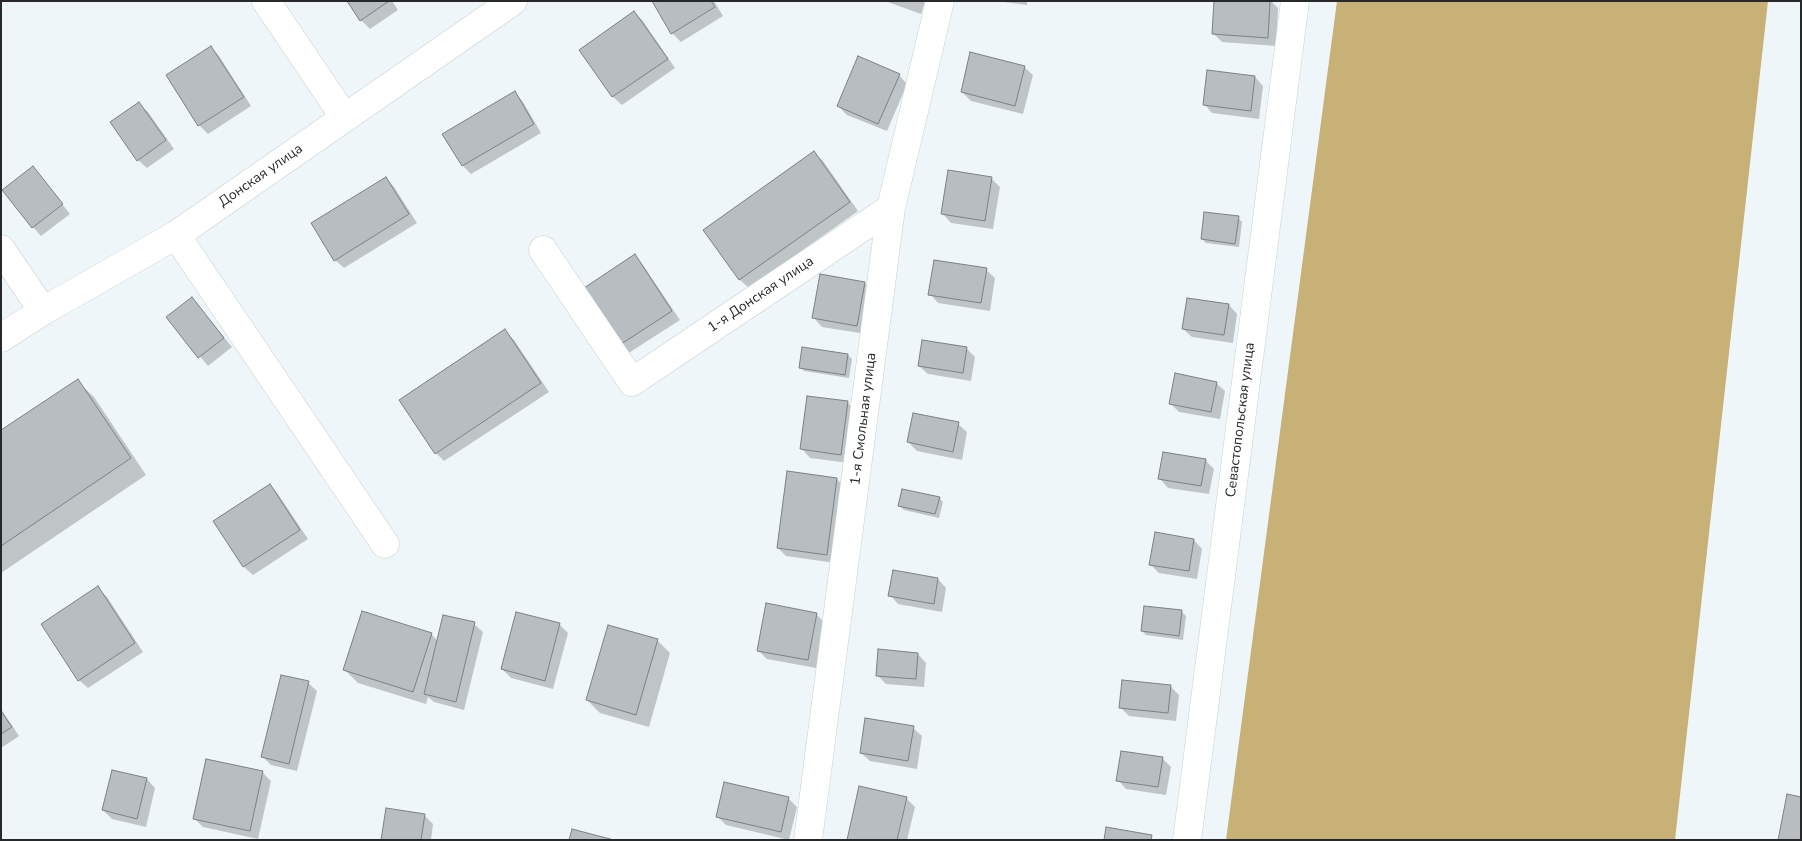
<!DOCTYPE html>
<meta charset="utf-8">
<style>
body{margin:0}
#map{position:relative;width:1802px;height:841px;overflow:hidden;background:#eff6f9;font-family:"Nunito Sans",sans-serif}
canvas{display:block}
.frame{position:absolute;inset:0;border:2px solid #262829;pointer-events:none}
</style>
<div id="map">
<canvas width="1802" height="841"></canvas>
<div class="frame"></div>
</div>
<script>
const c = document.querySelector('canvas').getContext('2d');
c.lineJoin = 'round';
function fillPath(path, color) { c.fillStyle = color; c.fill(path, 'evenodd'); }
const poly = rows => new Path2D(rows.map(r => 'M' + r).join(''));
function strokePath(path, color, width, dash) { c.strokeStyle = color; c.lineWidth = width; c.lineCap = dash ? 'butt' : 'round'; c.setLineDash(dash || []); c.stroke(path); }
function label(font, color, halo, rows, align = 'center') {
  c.font = font + ' "Nunito Sans",sans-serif'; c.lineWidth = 5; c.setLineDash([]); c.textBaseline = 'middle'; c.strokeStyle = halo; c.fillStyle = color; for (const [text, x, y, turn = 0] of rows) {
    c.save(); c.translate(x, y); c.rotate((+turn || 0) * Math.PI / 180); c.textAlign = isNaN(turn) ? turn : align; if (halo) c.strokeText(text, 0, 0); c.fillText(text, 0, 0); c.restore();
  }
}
fillPath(poly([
 [1337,1,1768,1,1675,840,1226,840]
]), '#c7b176');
fillPath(poly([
 [348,1,392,1,398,10,370,29,361,20],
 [653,1,714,1,723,16,681,42,672,33],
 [885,1,925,1,921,14],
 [996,1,1027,1,1027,5],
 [1215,1,1271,1,1278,8,1276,46,1222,42,1213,33],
 [634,12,643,21,675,68,622,105,613,97,581,50],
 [211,48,219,56,251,106,208,134,199,125,167,75],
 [1024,67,1033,75,1023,114,971,101,962,92],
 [899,75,907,84,887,131,847,115,838,106],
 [1255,77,1263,86,1259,119,1212,113,1204,104],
 [515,93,523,102,541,133,471,174,463,166,444,134],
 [139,104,148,112,174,149,147,168,138,160],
 [814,153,823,161,858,211,749,288,740,280,705,230],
 [33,168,70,214,41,236,33,227],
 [991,178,1000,187,993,229,951,223,943,214],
 [386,179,394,187,417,223,344,268,335,260],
 [1238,218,1242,222,1239,247,1206,243,1202,239],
 [635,256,643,265,680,320,624,356,579,292],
 [986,270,995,278,990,311,938,303,930,294],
 [864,283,873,291,866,334,822,327,814,318],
 [192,298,232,347,208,366,168,317],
 [1229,305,1237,314,1233,343,1192,337,1183,329],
 [505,331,514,340,549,392,444,461,436,453],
 [966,348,975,357,971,381,928,374,919,366],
 [848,355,852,359,849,378,804,371,800,367],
 [77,381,94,397,146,475,1,573,1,432],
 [1216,383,1225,391,1220,419,1179,412,1170,403],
 [847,402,856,411,849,463,810,458,802,449],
 [958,424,967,432,962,460,917,451,908,442],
 [1205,460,1214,469,1209,494,1168,488,1160,479],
 [837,479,845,488,835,563,786,556,778,548],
 [270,485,278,494,308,539,253,575,244,567,215,522],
 [939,498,943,502,939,518,904,510,899,506],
 [1194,540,1202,549,1197,579,1159,573,1150,564],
 [938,579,946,588,942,612,898,604,890,595],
 [98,588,107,597,143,652,88,688,79,680],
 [1182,612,1186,616,1183,640,1146,635,1142,631],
 [816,614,825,623,816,668,767,659,758,650],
 [474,624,483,632,464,710,434,702,428,697,426,704,358,683,345,670,431,634,438,641],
 [559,624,568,633,553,689,511,678,502,669],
 [657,640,670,653,649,727,600,713,587,700],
 [918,654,926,663,924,687,886,684,877,675],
 [308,683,317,691,297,771,271,765,263,757],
 [1170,686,1179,695,1176,721,1129,716,1121,708],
 [1,709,19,736,1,748],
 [913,728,922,736,917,769,870,761,861,753],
 [1162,758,1171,767,1166,795,1126,789,1118,780],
 [262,772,271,781,258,839,203,827,194,818],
 [147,779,155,788,146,827,112,819,103,810],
 [788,798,797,807,789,840,726,825,717,816],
 [906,798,915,807,907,840,848,840],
 [424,815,433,824,431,840,383,840]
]), '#0003');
const building = poly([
 [347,1,389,1,360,21,347,1],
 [652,1,711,1,715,7,671,34,652,1],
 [1214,1,1270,1,1268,38,1212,34,1214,1],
 [634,11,668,59,612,97,579,50,634,11],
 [211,46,244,97,198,126,166,75,211,46],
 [970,52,1025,66,1015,106,961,92,970,52],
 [858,56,900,74,878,124,837,106,858,56],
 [1207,70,1255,76,1251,111,1203,105,1207,70],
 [515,91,534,124,462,166,442,134,515,91],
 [139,102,166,140,137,161,110,122,139,102],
 [814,151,850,202,739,280,703,230,814,151],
 [33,166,63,204,32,228,2,190,33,166],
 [948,170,992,177,985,221,941,214,948,170],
 [386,177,409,214,334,261,311,223,386,177],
 [1204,212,1239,216,1235,244,1201,239,1204,212],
 [635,254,672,311,615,348,578,292,635,254],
 [934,260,987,268,981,303,928,295,934,260],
 [820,274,865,282,857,326,812,318,820,274],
 [192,297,224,338,198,358,166,317,192,297],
 [1187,298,1229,304,1224,335,1182,329,1187,298],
 [505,329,541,383,435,454,399,400,505,329],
 [922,340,967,347,963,373,918,366,922,340],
 [802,347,848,354,845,375,799,368,802,347],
 [1175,373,1217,382,1211,412,1169,404,1175,373],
 [78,379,131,458,1,546,1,430,78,379],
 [807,396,848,401,841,455,800,449,807,396],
 [913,413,959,422,953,452,907,442,913,413],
 [1163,452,1206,459,1201,486,1158,479,1163,452],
 [787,471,837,478,827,555,777,548,787,471],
 [270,484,300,530,243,567,213,521,270,484],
 [902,489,940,497,935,514,898,506,902,489],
 [1155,532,1194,539,1189,571,1149,565,1155,532],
 [893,570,938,578,934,604,888,596,893,570],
 [98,586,135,643,78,681,41,624,98,586],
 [766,603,817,613,808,660,757,651,766,603],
 [1144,606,1182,610,1179,636,1141,631,1144,606],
 [362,611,432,633,413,692,343,670,362,611],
 [516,612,560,623,545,681,501,669,516,612],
 [443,615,475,622,456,702,424,694,443,615],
 [608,625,658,639,636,715,586,700,608,625],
 [878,649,918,653,916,679,876,676,878,649],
 [281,675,309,681,289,764,261,757,281,675],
 [1122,680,1171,685,1168,713,1119,708,1122,680],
 [1,711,12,727,1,734,1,711],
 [865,718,914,726,908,761,860,753,865,718],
 [1121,751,1163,757,1158,787,1116,781,1121,751],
 [206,759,263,771,250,831,193,819,206,759],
 [112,770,147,778,137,819,102,810,112,770],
 [724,782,789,797,781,832,716,817,724,782],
 [859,786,907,797,897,840,847,840,859,786],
 [1787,794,1801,797,1801,840,1778,840,1787,794],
 [386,808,425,814,421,840,381,840,386,808],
 [1106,827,1152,835,1151,840,1104,840,1106,827],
 [572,829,614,840,569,840,572,829]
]);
fillPath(building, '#b7bdc1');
strokePath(building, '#7a8083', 1);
const minor = poly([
 [266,1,345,118],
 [176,235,385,544],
 [1,249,43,311],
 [543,250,632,382,891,208],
 [1,338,43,311,176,235,513,1],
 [808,840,891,208,940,1],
 [1187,840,1295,1]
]);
strokePath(minor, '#c8ced2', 29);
strokePath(minor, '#fff', 28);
label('14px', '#262829', '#fff', [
 ["Донская улица",261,176,-35],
 ["1-я Донская улица",761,295,-34],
 ["1-я Смольная улица",864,419,-83],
 ["Севастопольская улица",1241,420,-83]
]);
</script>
